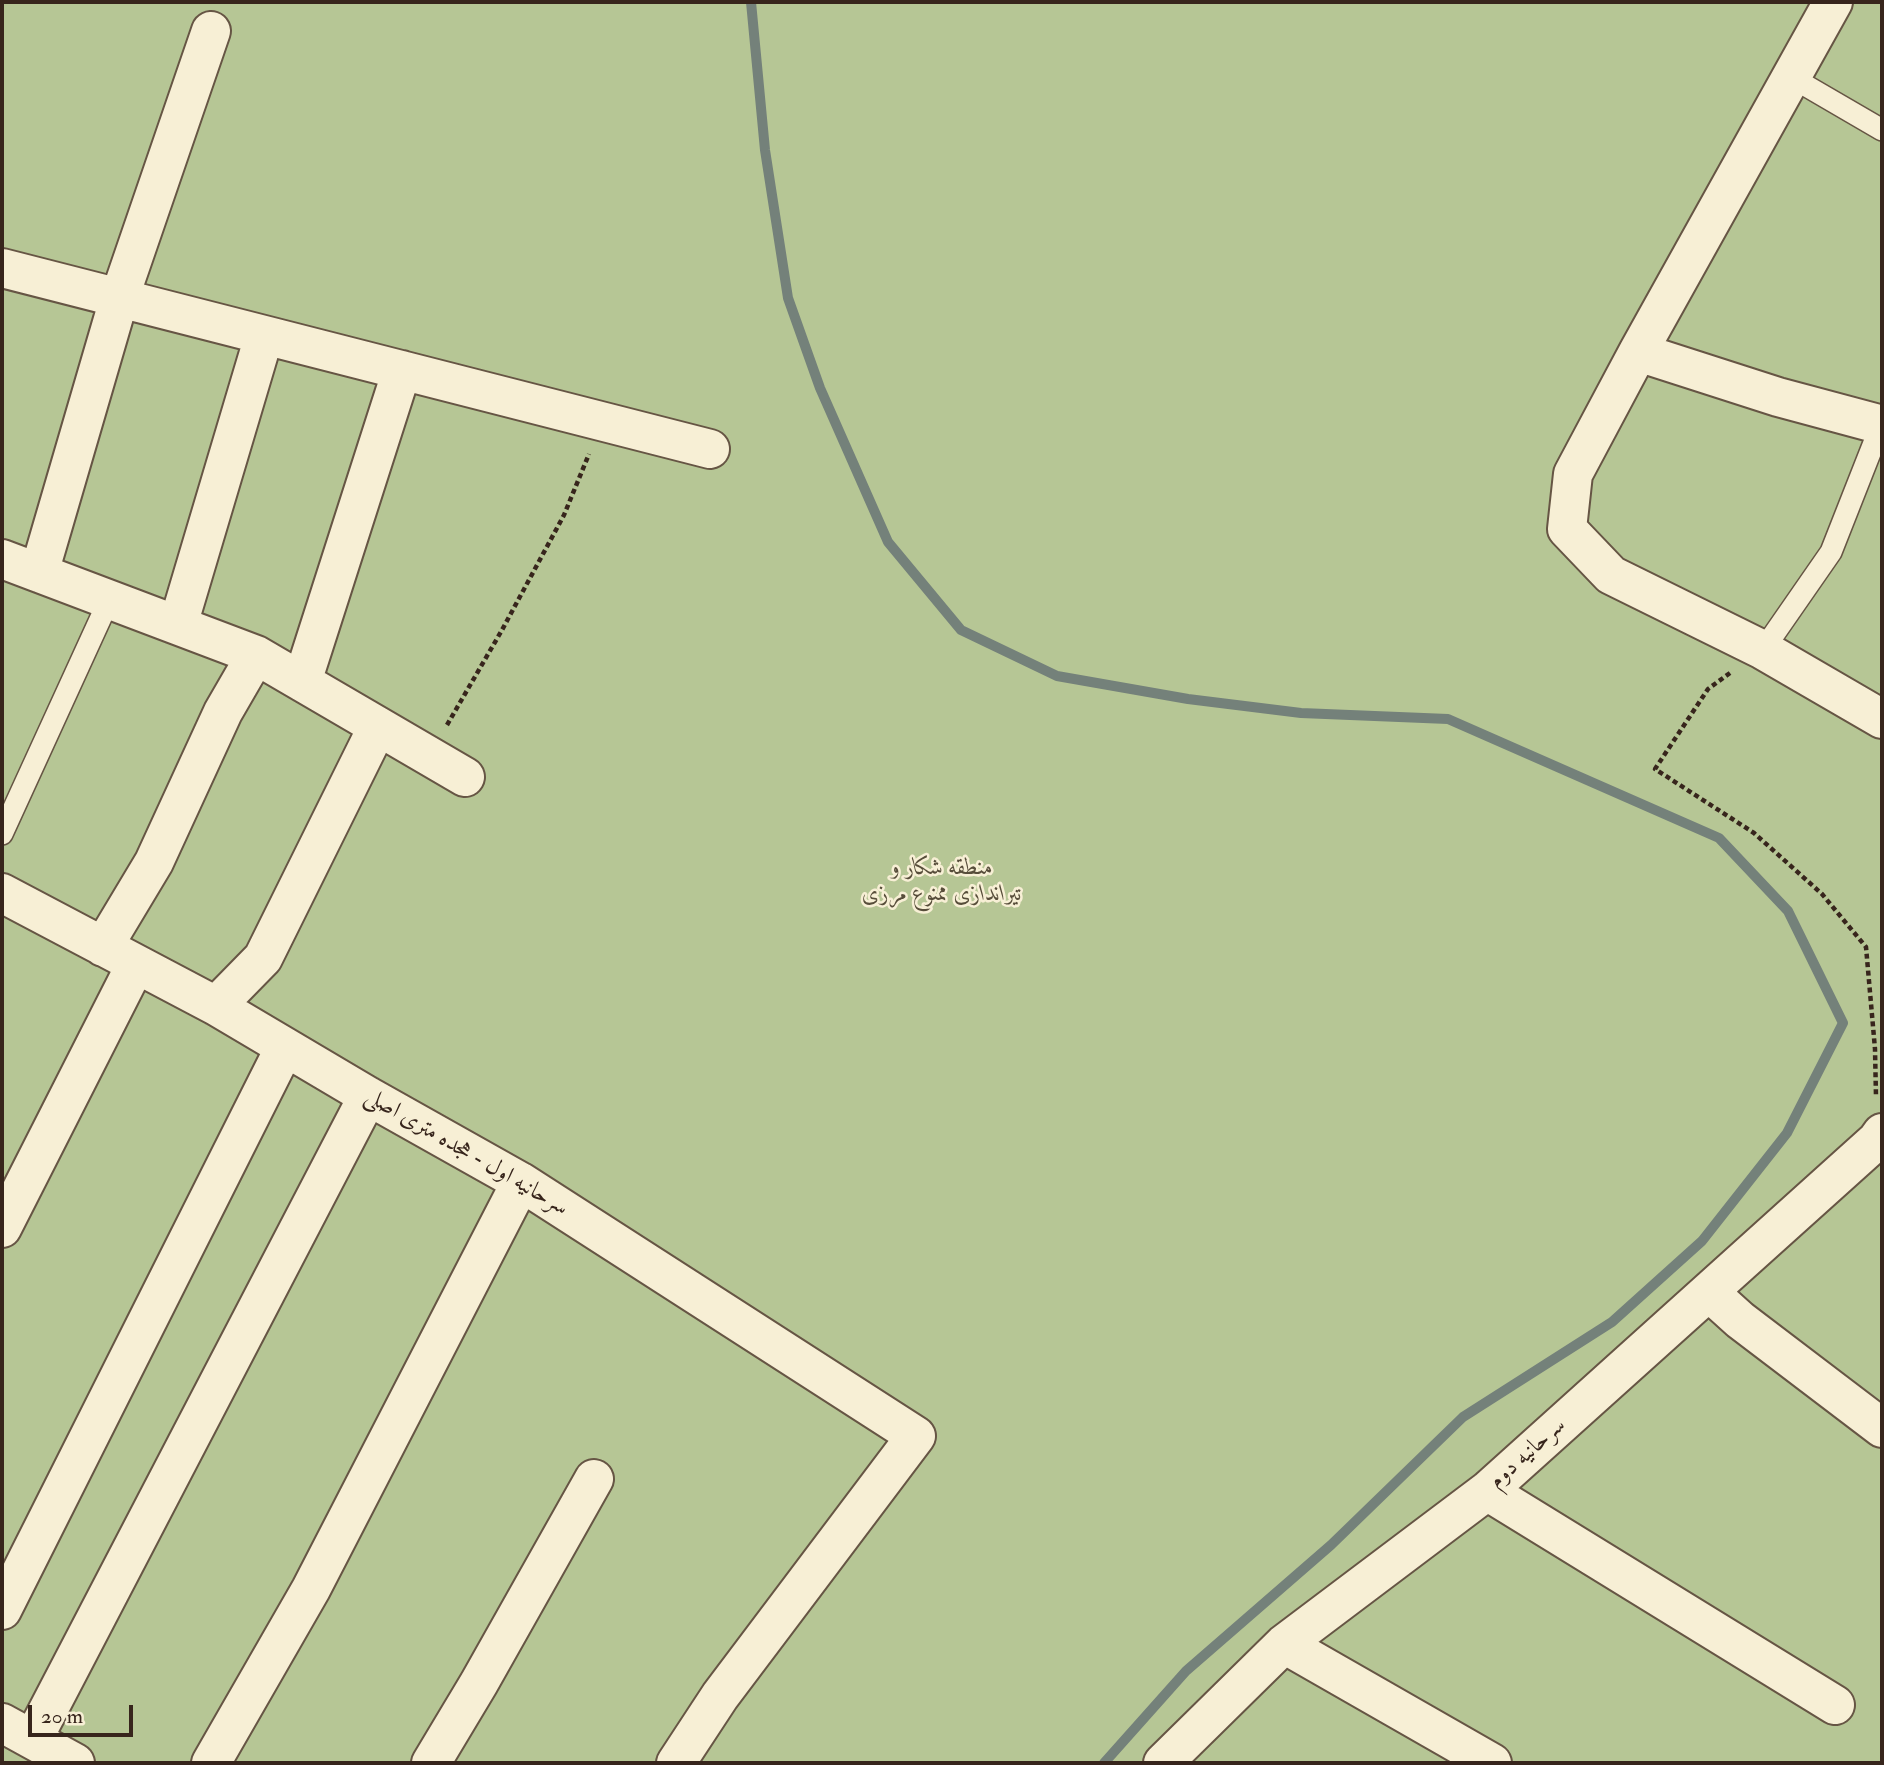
<!DOCTYPE html>
<meta charset="utf-8">
<style>
body{margin:0}
#map{position:relative;width:1884px;height:1765px;overflow:hidden;background:#f2e6be;font-family:"IM FELL Double Pica",serif}
canvas{display:block}
.frame{position:absolute;inset:0;border:4px solid #37251c;pointer-events:none}
.scale{position:absolute;left:28px;top:1705px;width:105px;height:32px;box-sizing:border-box;border:4px solid #37251c;border-top:0;padding-left:9px;font-size:21px;line-height:24px;white-space:nowrap;color:#37251c;-webkit-text-stroke:5px #f7efd5;paint-order:stroke}
</style>
<div id="map">
<canvas width="1884" height="1765"></canvas>
<div class="frame"></div>
<div class="scale">20 m</div>
</div>
<script>
const c = document.querySelector('canvas').getContext('2d');
c.lineJoin = 'round';
function fillPath(path, color) { c.fillStyle = color; c.fill(path, 'evenodd'); }
const poly = rows => new Path2D(rows.map(r => 'M' + r).join(''));
function strokePath(path, color, width, dash) { c.strokeStyle = color; c.lineWidth = width; c.lineCap = dash ? 'butt' : 'round'; c.setLineDash(dash || []); c.stroke(path); }
function label(font, color, halo, rows, align = 'center') {
  c.font = font + ' "IM FELL Double Pica",Amiri,serif'; c.lineWidth = 5; c.setLineDash([]); c.textBaseline = 'middle'; c.strokeStyle = halo; c.fillStyle = color; for (const [text, x, y, turn = 0] of rows) {
    c.save(); c.translate(x, y); c.rotate((+turn || 0) * Math.PI / 180); c.textAlign = isNaN(turn) ? turn : align; if (halo) c.strokeText(text, 0, 0); c.fillText(text, 0, 0); c.restore();
  }
}
fillPath(poly([
 [2,2,1882,2,1882,1763,2,1763]
]), '#b6c695');
strokePath(poly([
 [751,2,765,150,788,298,820,388,888,542,961,630,1057,676,1188,699,1301,713,1448,719,1719,838,1788,911,1843,1023,1787,1133,1702,1241,1612,1322,1463,1417,1331,1545,1186,1671,1104,1763]
]), '#74817a', 10);
const service = poly([
 [1791,77,1882,130],
 [1763,650,1831,552,1881,425],
 [2,834,109,600]
]);
const minor = poly([
 [1833,2,1638,352,1573,474,1567,529,1611,575,1763,650,1882,719],
 [2,268,710,449],
 [1638,352,1778,397,1882,425],
 [2,559,256,655,465,777],
 [39,573,119,299,211,31],
 [178,625,264,336],
 [302,682,402,370],
 [2,893,216,1006,368,1096,521,1182,916,1436,720,1696,676,1763],
 [103,947,154,862,223,712,256,655],
 [216,1006,263,958,378,726],
 [2,1228,136,964],
 [1709,1292,1740,1320,1882,1428],
 [1487,1491,1835,1705],
 [2,1610,285,1047],
 [1284,1644,1492,1763],
 [2,1723,75,1763],
 [33,1739,368,1096],
 [211,1763,311,1589,521,1182],
 [431,1763,479,1683,594,1479],
 [1163,1763,1284,1644,1487,1491,1877,1140,1882,1133]
]);
strokePath(service, '#654', 24);
strokePath(minor, '#654', 42);
strokePath(poly([
 [1730,673,1708,689,1655,769,1754,833,1822,894,1866,947,1875,1049,1876,1097],
 [447,725,502,630,564,515,589,454]
]), '#37251c', 4.5, [5, 3.5]);
strokePath(service, '#f7efd5', 21);
strokePath(minor, '#f7efd5', 38);
label('italic 23px', '#574d3a', '#f7efd5', [
 ["منطقه شکار و",942,869],
 ["تیراندازی ممنوع مرزی",942,895]
]);
label('23px', '#37251c', '#f7efd5', [
 ["سرحانیه اول - هجده متری اصلی",466,1153,30],
 ["سرحانیه دوم",1528,1454,-42]
]);
</script>
